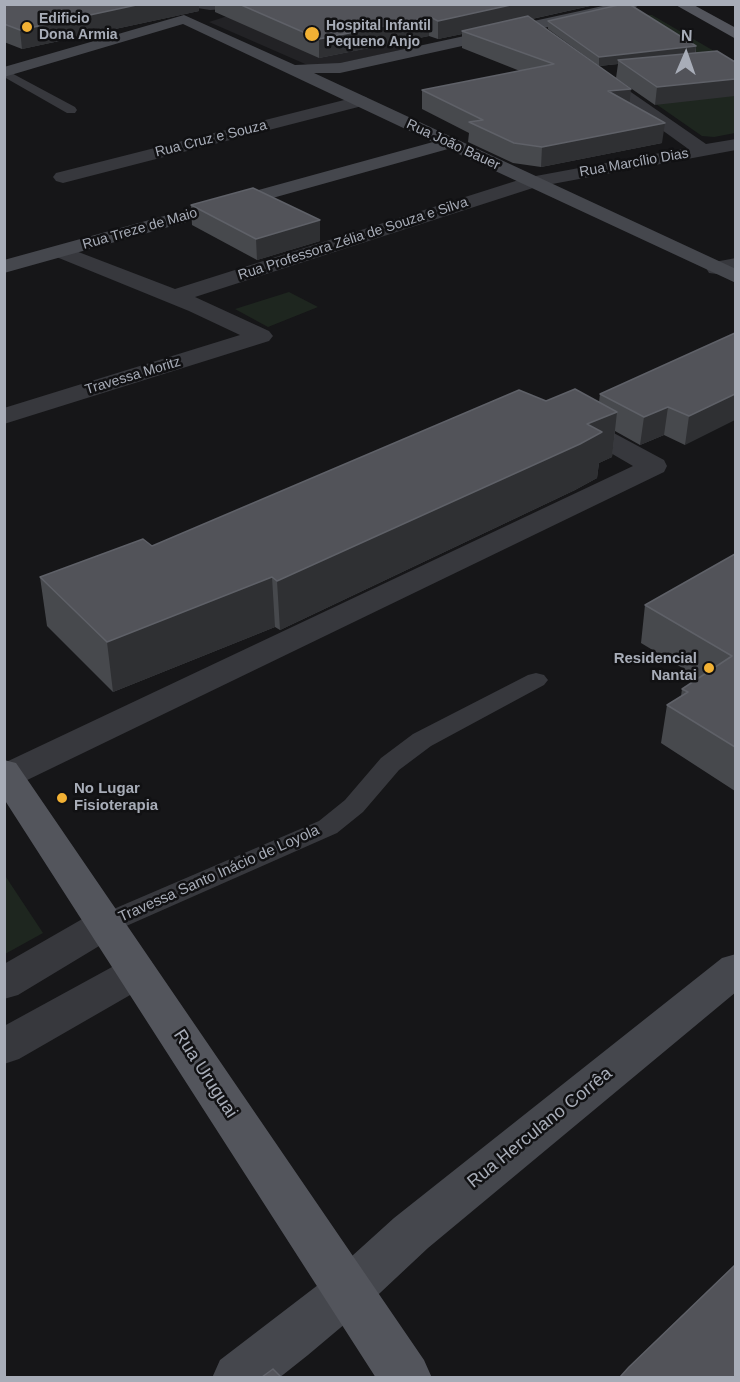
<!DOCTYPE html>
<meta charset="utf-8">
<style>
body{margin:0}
#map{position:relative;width:740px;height:1382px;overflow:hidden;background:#161618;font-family:Helvetica,sans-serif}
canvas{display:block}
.frame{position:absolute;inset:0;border:6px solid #a8adb8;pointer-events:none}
.north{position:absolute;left:656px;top:24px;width:60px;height:60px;-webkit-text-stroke:4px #111113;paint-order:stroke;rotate:2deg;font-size:16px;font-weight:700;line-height:24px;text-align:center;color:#a8adb8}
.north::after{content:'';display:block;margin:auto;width:21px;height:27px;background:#a8adb8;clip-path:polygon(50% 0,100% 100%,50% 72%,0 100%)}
</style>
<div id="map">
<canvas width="740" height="1382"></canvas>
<div class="frame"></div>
<div class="north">N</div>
</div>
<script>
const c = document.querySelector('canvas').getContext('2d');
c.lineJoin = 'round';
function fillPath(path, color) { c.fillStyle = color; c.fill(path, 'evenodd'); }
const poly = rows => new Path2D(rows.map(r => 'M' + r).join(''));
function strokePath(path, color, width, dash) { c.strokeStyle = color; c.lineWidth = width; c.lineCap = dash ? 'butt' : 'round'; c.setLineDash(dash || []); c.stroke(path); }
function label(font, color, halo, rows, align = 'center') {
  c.font = font + ' Helvetica,sans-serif'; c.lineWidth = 5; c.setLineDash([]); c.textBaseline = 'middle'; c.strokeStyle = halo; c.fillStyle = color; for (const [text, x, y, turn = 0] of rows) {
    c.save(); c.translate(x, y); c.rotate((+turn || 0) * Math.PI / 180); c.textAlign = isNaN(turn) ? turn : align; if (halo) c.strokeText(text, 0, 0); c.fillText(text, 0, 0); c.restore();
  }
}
fillPath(poly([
 [262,5,315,5,419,46,327,66,312,67,209,22]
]), '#222225');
fillPath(poly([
 [636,14,652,15,714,51,677,58],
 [735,65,735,133,714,137,702,136,620,79],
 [289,292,318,307,268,327,235,309],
 [4,874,43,933,5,954,4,954]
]), '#1e261f');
fillPath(poly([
 [4,69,75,107,77,110,75,113,67,113,4,77,4,69],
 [536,673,544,675,548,680,544,685,431,746,399,770,363,812,337,833,115,931,105,934,95,931,91,924,95,917,319,821,345,800,381,758,413,734,528,675,536,673]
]), '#37383d');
fillPath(poly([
 [189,4,246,4,239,8,210,10,191,7,189,4],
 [593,68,599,70,706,144,736,139,736,150,536,187,195,297,269,331,273,336,269,341,4,424,4,408,240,335,189,311,54,256,50,252,54,248,61,246,68,248,175,289,525,178,687,148,587,76,585,73,593,68],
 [360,96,366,97,369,101,366,105,63,183,56,181,53,177,56,173,360,96],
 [736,258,736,271,717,274,709,273,706,268,709,263,736,258],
 [575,414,584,417,664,460,667,466,664,472,19,784,4,787,4,763,633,466,566,427,562,422,566,417,575,414],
 [105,910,119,914,125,924,119,934,18,995,4,999,4,964,91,914,105,910],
 [137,957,151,961,157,972,151,983,19,1059,4,1064,4,1026,123,961,137,957]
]), '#37383d');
fillPath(poly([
 [612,4,641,4,634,8,340,73,314,73,736,269,736,283,448,149,4,273,4,260,433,142,183,24,4,77,4,67,184,15,295,65,340,63,612,4],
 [736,954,736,992,428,1248,365,1307,308,1355,279,1378,212,1378,220,1360,331,1275,394,1218,722,958,736,954]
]), '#45474d');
fillPath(poly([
 [674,4,692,4,736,28,736,39,674,4],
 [4,760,16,763,424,1360,432,1378,376,1378,4,799,4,760]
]), '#53555c');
fillPath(poly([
 [4,4,199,4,199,11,22,49,4,42],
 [215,4,599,4,532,19,629,103,662,143,541,167,513,163,468,142,469,133,422,109,422,90,520,71,462,48,462,34,438,39,429,36,319,58,215,12],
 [548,21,696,46,696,53,655,105,616,78,618,64,599,66,548,29],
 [191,205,320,241,257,260,192,225],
 [735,333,685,445,664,435,640,445,615,431,612,457,599,463,597,478,575,490,280,630,275,627,113,692,47,626,40,577,152,546,546,401,599,402,600,394],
 [735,554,735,791,661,743,667,705,681,696,682,689,699,678,641,643,645,605]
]), '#47494d');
fillPath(poly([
 [141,4,199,4,199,11,22,49,20,30],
 [515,4,599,4,468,33,462,31,462,34,438,39,438,21],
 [430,17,429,36,319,58,319,39],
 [696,46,695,55,618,60,618,64,599,66,599,57],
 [735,79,735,96,655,105,657,87],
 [631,89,629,108,608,91],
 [665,123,662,143,541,167,542,147],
 [320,220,320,241,257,260,256,239],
 [735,394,735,420,685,445,689,416],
 [668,407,664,435,640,445,644,417],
 [617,412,612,457,599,463,597,478,575,490,280,630,277,581,587,424],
 [272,577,275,627,113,692,107,642]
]), '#2f3033');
const building = poly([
 [4,4,141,4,20,30,4,24,4,4],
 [239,4,515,4,438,21,430,17,319,39,239,4],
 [623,4,629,4,696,46,599,57,548,21,623,4],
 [528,16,631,89,608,91,665,123,542,147,514,143,469,122,483,120,422,90,554,64,462,31,528,16],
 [717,51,735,62,735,79,657,87,618,60,717,51],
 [253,188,320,220,256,239,191,205,253,188],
 [735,333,735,394,689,416,668,407,644,417,600,394,735,333],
 [575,389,617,412,587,424,602,432,580,444,277,581,272,577,107,642,40,577,143,539,152,546,519,390,546,401,575,389],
 [735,554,735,747,667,705,688,692,682,689,732,656,645,605,735,554],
 [735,1265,735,1377,620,1377,629,1367,735,1265],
 [273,1369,281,1377,262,1377,273,1369]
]);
fillPath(building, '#525359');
strokePath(building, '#5f6168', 1.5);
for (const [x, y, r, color] of [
 [27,27,6,"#f2b134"],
 [312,34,8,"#f2b134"],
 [709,668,6,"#f2b134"],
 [62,798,6,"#f2b134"]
]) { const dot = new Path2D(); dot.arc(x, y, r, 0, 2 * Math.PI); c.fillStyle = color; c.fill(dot); strokePath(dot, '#111113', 2); }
label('bold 14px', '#a8adb8', '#111113', [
 ["Edificio",39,19],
 ["Dona Armia",39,35],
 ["Hospital Infantil",326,26],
 ["Pequeno Anjo",326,42]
], 'left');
label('14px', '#a8adb8', '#111113', [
 ["Rua Cruz e Souza",211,139,-14],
 ["Rua João Bauer",453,145,25],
 ["Rua Marcílio Dias",634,163,-10],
 ["Rua Treze de Maio",140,229,-16],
 ["Rua Professora Zélia de Souza e Silva",353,239,-18],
 ["Travessa Moritz",133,376,-17]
]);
label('bold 15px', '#a8adb8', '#111113', [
 ["Residencial",697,659],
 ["Nantai",697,676],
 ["No Lugar",74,789,"left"],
 ["Fisioterapia",74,806,"left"]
], 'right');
label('15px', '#a8adb8', '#111113', [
 ["Travessa Santo Inácio de Loyola",219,874,-24]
]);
label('18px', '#a8adb8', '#111113', [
 ["Rua Uruguai",205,1074,57],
 ["Rua Herculano Corrêa",540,1128,-39]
]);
</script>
